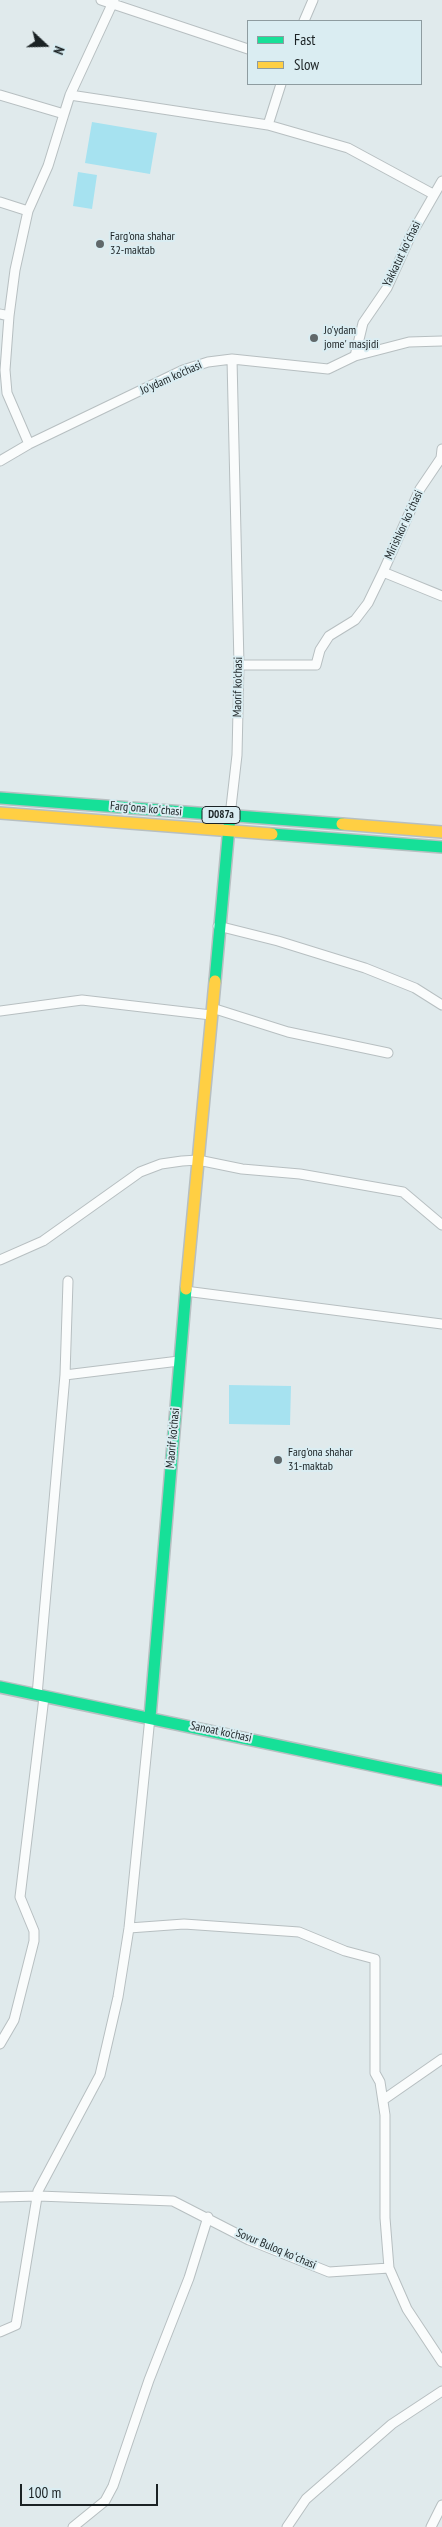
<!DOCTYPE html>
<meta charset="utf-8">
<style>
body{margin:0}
#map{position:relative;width:442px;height:2527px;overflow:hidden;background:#e0eaec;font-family:"PT Sans Narrow",sans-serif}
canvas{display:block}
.legend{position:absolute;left:247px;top:20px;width:175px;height:65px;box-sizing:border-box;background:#daedf2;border:1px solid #8e9ca0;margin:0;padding:6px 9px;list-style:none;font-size:15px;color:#1b2224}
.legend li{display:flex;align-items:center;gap:10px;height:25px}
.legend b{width:25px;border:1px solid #8e9ca0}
.north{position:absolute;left:20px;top:20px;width:50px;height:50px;-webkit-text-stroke:4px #daedf2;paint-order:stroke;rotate:111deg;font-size:14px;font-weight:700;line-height:20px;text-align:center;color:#1b2224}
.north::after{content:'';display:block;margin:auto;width:18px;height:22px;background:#1b2224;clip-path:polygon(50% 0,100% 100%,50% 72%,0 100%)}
.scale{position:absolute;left:20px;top:2484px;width:138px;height:22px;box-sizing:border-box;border:2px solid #1b2224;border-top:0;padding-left:6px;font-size:15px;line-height:18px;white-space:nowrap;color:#1b2224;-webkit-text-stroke:4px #daedf2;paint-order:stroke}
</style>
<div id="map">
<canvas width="442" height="2527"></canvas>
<ul class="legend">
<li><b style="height:6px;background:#16e098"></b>Fast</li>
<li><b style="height:6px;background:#ffcf43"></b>Slow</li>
</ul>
<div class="north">N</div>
<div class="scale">100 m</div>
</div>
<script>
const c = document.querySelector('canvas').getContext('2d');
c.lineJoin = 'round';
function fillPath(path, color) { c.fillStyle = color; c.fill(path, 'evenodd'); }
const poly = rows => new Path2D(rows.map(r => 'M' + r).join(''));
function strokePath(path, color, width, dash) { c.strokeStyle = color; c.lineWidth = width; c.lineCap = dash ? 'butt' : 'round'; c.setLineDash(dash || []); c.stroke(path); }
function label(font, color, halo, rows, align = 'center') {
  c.font = font + ' "PT Sans Narrow",sans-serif'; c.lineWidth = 4; c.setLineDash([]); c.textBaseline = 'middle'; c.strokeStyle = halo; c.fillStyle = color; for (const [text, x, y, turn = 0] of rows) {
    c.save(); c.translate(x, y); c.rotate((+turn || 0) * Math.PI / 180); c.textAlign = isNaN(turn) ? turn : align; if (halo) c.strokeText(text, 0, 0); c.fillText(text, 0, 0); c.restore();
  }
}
fillPath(poly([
 [92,122,157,133,150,174,85,163],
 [78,172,97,175,92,209,73,206],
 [229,1385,291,1386,290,1425,229,1424]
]), '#a6e2f0');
const street = poly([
 [101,0,248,49],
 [114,0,70,95,268,125,281,84],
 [304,21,313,0],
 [0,95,64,114,70,95],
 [268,125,348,148,433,194],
 [0,202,28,211,48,166,64,114],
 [0,314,9,316,15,270,28,211],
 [9,316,5,370,7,393,29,444],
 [355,356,363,323,387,288,411,235,442,181],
 [442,449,441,458,420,489,383,572,442,596],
 [0,461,29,444,183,370,208,362,232,359,328,369,355,356,409,342,442,341],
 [239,665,316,665,320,650,329,636,355,620,368,603,383,572],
 [230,816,237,755,239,665,232,359],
 [218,926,278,941,365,968,415,988,442,1005],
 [212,1008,288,1032,388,1053],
 [0,1011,82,1000,211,1015],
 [0,1260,43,1241,140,1172,161,1164,182,1161,198,1160,242,1169,300,1174,403,1192,442,1225],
 [185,1291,442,1324],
 [65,1375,179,1361],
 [37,1695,65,1375,68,1281],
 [129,1928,184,1924,299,1932,345,1951,375,1959,375,2073,380,2082,385,2115,385,2218,389,2268,407,2309,442,2362],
 [0,2044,14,2020,34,1941,34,1931,20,1897,44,1697],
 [383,2100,442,2059],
 [0,2197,38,2196,173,2201,249,2240,329,2272,389,2268],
 [0,2332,16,2325,38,2191,100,2075,118,1997,129,1928,150,1717],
 [73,2527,105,2501,113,2486,149,2380,189,2278,208,2217],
 [287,2527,306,2499,392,2424,442,2391],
 [431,2527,442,2505]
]);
const fast = poly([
 [0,798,342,824],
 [272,834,442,847],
 [215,981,230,816],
 [0,1687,442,1780],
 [150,1717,186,1289]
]);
const slow = poly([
 [0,813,272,834],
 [342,824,442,832],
 [186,1289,215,981]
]);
strokePath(street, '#b7bfc1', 11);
strokePath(fast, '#b7bfc1', 14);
strokePath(slow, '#b7bfc1', 14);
strokePath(street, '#fafcfc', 9);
strokePath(fast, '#16e098', 11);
strokePath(slow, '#ffcf43', 11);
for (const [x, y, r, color] of [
 [100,244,5,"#60686a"],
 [314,338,5,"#60686a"],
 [278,1460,5,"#60686a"]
]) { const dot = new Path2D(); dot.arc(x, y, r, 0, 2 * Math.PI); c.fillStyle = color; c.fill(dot); strokePath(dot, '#daedf2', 2); }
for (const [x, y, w] of [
 [221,815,38]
]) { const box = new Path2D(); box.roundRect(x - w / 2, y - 8.5, w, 17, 4); c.fillStyle = '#daedf2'; c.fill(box); strokePath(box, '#1b2224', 1); }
label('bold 11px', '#1b2224', null, [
 ["D087a",221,815]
]);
label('12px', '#1b2224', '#daedf2', [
 ["Farg'ona shahar",110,237],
 ["32-maktab",110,251],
 ["Jo'ydam",324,331],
 ["jome' masjidi",324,345],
 ["Farg'ona shahar",288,1453],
 ["31-maktab",288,1467]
], 'left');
label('12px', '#1b2224', '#daedf2', [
 ["Yakkatut koʻchasi",402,254,-64],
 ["Jo'ydam ko'chasi",171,378,-24],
 ["Mirishkor koʻchasi",404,525,-65],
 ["Maorif ko'chasi",238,687,-89],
 ["Fargʻona koʻchasi",146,809,5],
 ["Maorif ko'chasi",173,1438,-85],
 ["Sanoat ko'chasi",221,1732,12],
 ["Sovur Buloq koʻchasi",276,2249,23]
]);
</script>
